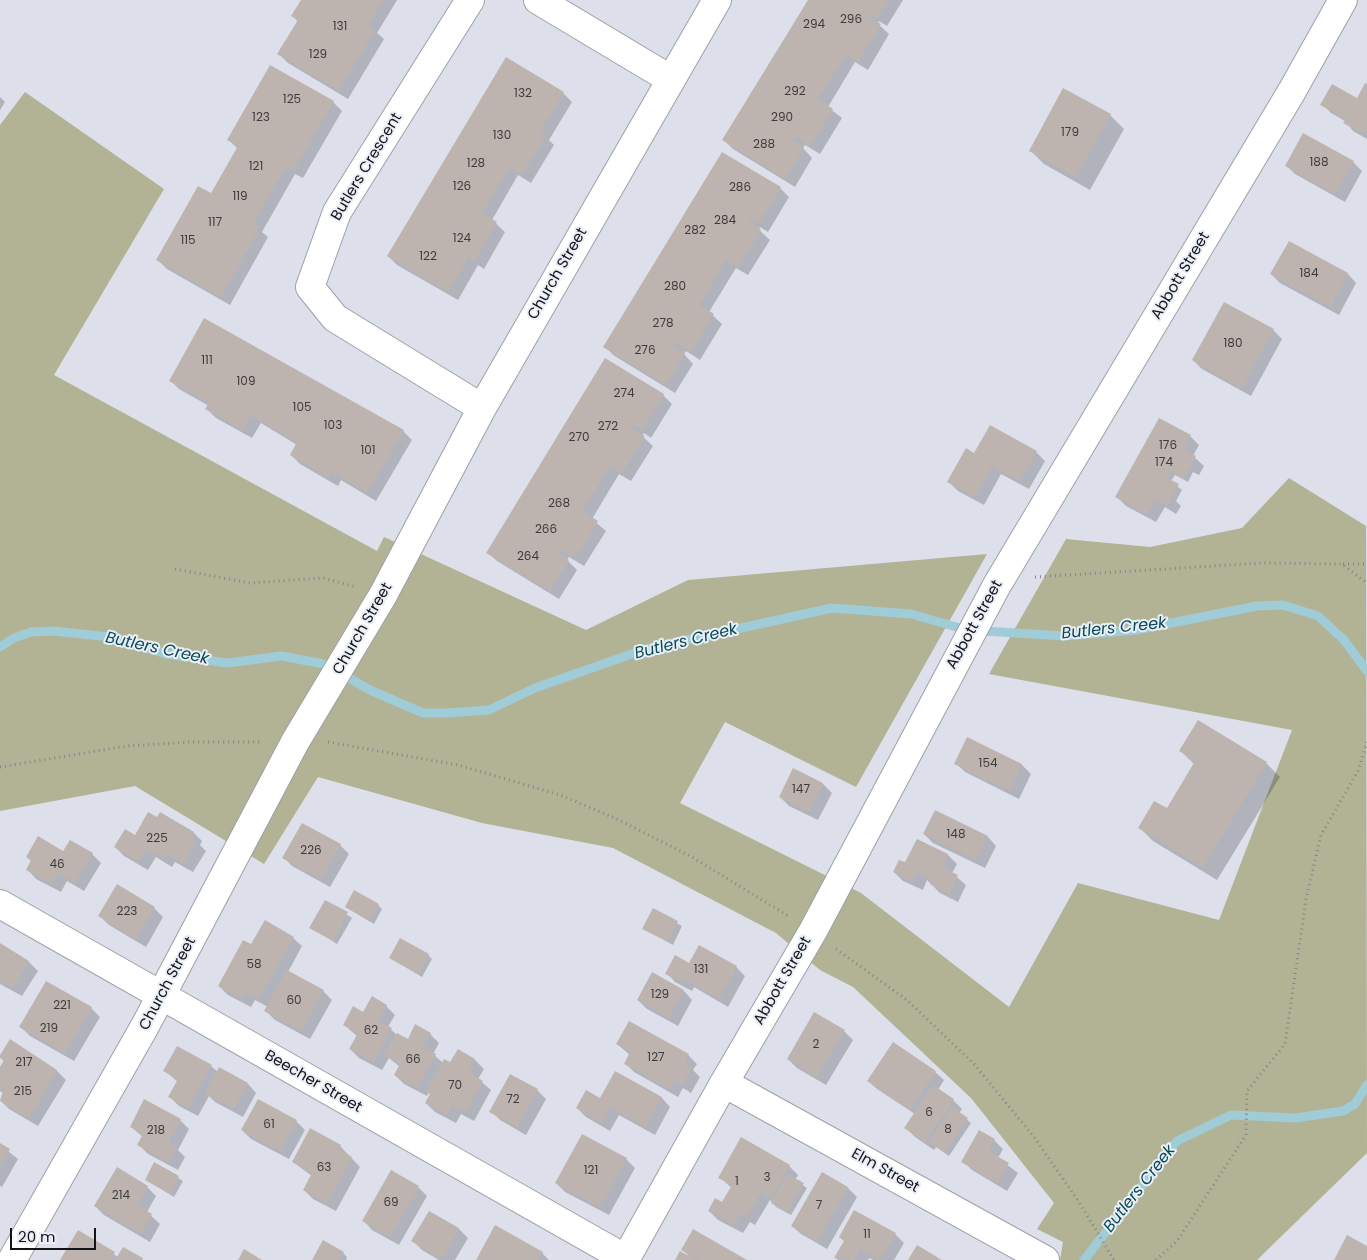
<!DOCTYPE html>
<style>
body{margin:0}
#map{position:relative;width:1367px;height:1260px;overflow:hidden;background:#dde0ea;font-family:Poppins,sans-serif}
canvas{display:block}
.scale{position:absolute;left:10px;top:1228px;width:86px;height:22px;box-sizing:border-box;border:2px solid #121417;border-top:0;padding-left:6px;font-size:15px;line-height:18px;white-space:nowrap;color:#121417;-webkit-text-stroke:4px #eaeef7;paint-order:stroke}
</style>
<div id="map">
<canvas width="1367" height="1260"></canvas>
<div class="scale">20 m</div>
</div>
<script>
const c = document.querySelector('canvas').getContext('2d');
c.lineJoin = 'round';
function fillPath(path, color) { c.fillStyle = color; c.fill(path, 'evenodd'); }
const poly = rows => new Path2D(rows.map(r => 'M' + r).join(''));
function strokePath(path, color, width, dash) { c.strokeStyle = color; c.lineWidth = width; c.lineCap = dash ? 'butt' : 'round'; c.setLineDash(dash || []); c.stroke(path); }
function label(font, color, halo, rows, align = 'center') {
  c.font = font + ' Poppins,sans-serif'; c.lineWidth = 4; c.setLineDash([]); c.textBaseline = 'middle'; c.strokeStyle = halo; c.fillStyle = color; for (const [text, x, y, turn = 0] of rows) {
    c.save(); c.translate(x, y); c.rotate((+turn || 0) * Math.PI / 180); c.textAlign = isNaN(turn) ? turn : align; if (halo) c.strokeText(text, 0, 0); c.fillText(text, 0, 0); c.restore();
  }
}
fillPath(poly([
 [25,92,164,189,54,375,377,551,384,537,586,630,688,580,987,554,856,787,725,722,680,803,861,893,1009,1007,1078,883,1219,920,1292,730,989,674,1066,539,1150,547,1242,528,1289,478,1366,526,1367,1153,1257,1260,1060,1260,1063,1242,1037,1229,1054,1203,971,1098,853,987,820,970,776,933,613,848,482,823,318,777,264,864,135,786,0,811,0,125]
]), '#b1b394');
fillPath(poly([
 [303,0,397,0,377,33,384,39,348,99,288,63,279,54,298,22,293,16],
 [810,0,903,0,887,26,879,21,878,24,889,34,868,70,855,62,828,107,842,118,820,154,805,145,803,148,812,158,795,187,733,149,724,140],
 [1367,85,1367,139,1353,131,1345,121,1331,113,1322,104,1357,100],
 [1064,90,1110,115,1124,129,1090,190,1044,164,1030,150],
 [563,93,572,102,549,140,554,145,531,183,518,175,492,220,505,232,484,269,478,265,458,300,397,265,388,256],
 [0,97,5,102,0,110],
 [333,102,342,111,303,178,295,174,262,232,268,237,230,305,167,269,158,260,212,195,238,149,229,140],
 [1353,162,1362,171,1345,202,1295,174,1286,165],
 [780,188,789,197,768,232,760,227,759,230,770,240,748,275,736,268,709,312,722,324,700,360,686,351,684,354,693,364,675,393,613,355,605,346],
 [1289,243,1348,274,1356,283,1339,315,1280,283,1271,274],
 [1225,303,1273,330,1282,339,1251,396,1202,369,1193,360],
 [170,380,403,431,412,440,376,501,341,480,338,486,300,464,291,455,297,445,261,423,252,438,216,418,207,409,209,406,179,389],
 [663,395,672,404,651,438,644,433,642,436,653,446,631,481,619,474,592,519,606,531,584,566,569,557,567,560,577,570,559,599,497,561,488,552],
 [1190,436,1199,445,1193,456,1204,466,1199,475,1193,472,1188,482,1175,475,1171,481,1182,490,1176,501,1181,506,1176,514,1165,507,1156,522,1126,506,1117,497],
 [1036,452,1045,461,1029,489,1001,474,984,505,958,491,949,482,975,455],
 [968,739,1022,765,1031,774,1019,799,965,772,956,763],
 [1181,751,1266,763,1280,777,1217,880,1153,841,1140,828,1167,810,1195,765],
 [793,770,823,784,832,793,818,820,789,806,780,797],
 [935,812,988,837,996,846,985,868,933,843,924,834],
 [157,818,194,833,202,841,200,845,206,851,193,872,175,862,172,867,156,857,148,870,124,856,115,847,135,837],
 [918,841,948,855,957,864,952,873,966,885,958,902,940,893,927,880,923,890,903,881,894,872,906,864],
 [340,845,349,854,330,887,292,866,284,858],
 [64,853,92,854,101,863,84,891,67,881,61,892,36,879,28,870,32,862,27,857],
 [325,901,352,918,337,944,311,927],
 [378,905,382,909,374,924,346,907],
 [154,908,163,917,146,947,109,925,100,916],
 [653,910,682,926,673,945,644,929],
 [293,938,302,946,288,972,323,991,332,1000,310,1039,275,1020,266,1011,268,1007,255,1000,251,1007,228,995,219,986,251,946],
 [0,945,29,962,38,971,22,996,0,984],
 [428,955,432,959,422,977,390,958],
 [690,964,736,967,745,976,728,1007,694,987,692,991,675,982,667,973],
 [684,991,692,1000,678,1026,647,1009,638,1000],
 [386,1006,395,1015,388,1027,397,1035,408,1040,430,1034,439,1043,433,1054,444,1064,451,1064,458,1051,475,1060,484,1069,478,1079,491,1090,474,1121,461,1114,456,1123,435,1112,426,1103,431,1095,429,1092,427,1096,404,1084,395,1075,400,1067,389,1058,382,1070,359,1058,350,1049,357,1036,344,1025,364,1014],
 [91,1008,100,1017,74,1061,30,1036,21,1027],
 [844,1031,853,1040,826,1085,797,1068,788,1059],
 [10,1040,57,1071,66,1080,38,1126,9,1109,0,1100,4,1094,0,1091,0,1069,5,1062,0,1057],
 [617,1044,688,1055,697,1064,693,1070,700,1077,691,1093,683,1088,678,1097,634,1072,625,1063,630,1055],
 [211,1066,218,1072,248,1084,256,1093,243,1117,215,1102,209,1096,198,1116,179,1106,170,1097,178,1082,165,1071],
 [935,1072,944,1080,938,1090,953,1100,962,1109,959,1113,971,1123,949,1156,936,1147,934,1150,915,1137,906,1128,915,1114,877,1089,868,1081],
 [616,1073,662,1098,670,1107,655,1135,619,1115,610,1131,586,1117,577,1108,601,1099],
 [537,1090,546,1099,526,1135,500,1120,491,1111],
 [145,1101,180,1120,189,1129,178,1150,185,1157,178,1170,148,1154,139,1145,143,1137,131,1127],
 [296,1121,305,1130,289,1159,251,1139,242,1130],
 [994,1140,1003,1149,998,1158,1018,1173,1007,1191,972,1170,963,1161],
 [0,1145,18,1159,2,1187,0,1186],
 [340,1146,360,1167,336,1211,313,1199,304,1190,312,1176,293,1162],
 [626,1159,635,1168,609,1215,565,1192,556,1183],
 [155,1164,183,1181,174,1197,146,1180],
 [789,1166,798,1175,795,1180,807,1188,791,1215,776,1207,770,1200,755,1225,750,1222,743,1233,718,1220,709,1211,723,1203,732,1188,719,1177],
 [822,1173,848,1188,857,1197,827,1249,801,1234,792,1226],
 [147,1187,156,1196,147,1212,160,1224,150,1242,104,1215,95,1206],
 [418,1187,427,1196,399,1245,372,1230,364,1221],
 [429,1213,459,1229,468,1238,455,1260,439,1260,422,1250,413,1241],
 [78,1232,118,1257,123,1249,142,1260,62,1260],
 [895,1234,904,1243,894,1260,873,1260,869,1258,868,1260,838,1260,836,1258],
 [683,1250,745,1260,676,1260,690,1257],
 [343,1253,347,1257,346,1260,313,1260],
 [542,1253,549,1260,478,1260]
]), '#0003');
strokePath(poly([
 [0,647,14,638,31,632,53,631,110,637,166,654,227,663,282,656,324,664,370,690,423,713,448,713,489,710,535,688,646,649,832,608,911,614,967,630,1065,636,1136,630,1257,606,1283,605,1318,616,1344,640,1367,671],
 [1084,1260,1177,1141,1231,1115,1295,1118,1343,1111,1355,1104,1367,1085]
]), '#9fccd6', 9);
fillPath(poly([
 [301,0,383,0,368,25,375,29,339,91,277,54,298,20,291,16],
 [808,0,888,0,878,18,870,13,868,17,881,24,858,62,846,54,818,99,833,109,810,146,796,137,793,141,804,148,785,179,722,140],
 [506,57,564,92,540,131,546,135,522,175,509,167,482,213,497,222,475,261,468,257,448,292,387,256],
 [270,65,334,101,293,170,286,166,253,224,260,227,221,297,156,260,198,186,211,193,238,146,227,140],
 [1365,83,1367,84,1367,132,1364,130,1362,133,1343,123,1346,119,1320,105,1332,84,1357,98],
 [1063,88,1111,114,1076,177,1029,151],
 [1303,133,1354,161,1335,194,1285,166],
 [722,152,781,187,758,224,751,219,749,222,761,230,739,267,726,260,699,305,714,314,691,352,676,343,674,347,685,354,666,385,603,347],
 [1289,241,1348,273,1330,307,1270,274],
 [1224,302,1274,329,1241,388,1192,360],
 [204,318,404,430,367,493,332,472,328,478,290,455,297,442,275,429,251,415,243,430,205,409,209,403,169,381],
 [605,358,664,394,642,430,634,425,632,429,645,436,622,473,610,466,582,511,598,521,575,558,560,549,557,553,569,560,550,591,486,553],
 [1159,418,1191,435,1183,449,1196,456,1183,479,1171,471,1167,478,1179,484,1167,506,1155,499,1147,514,1115,497],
 [990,425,1037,451,1020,481,992,466,975,497,947,482,966,448,974,453],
 [1198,720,1267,762,1203,867,1138,828,1154,801,1167,808,1195,761,1179,751],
 [967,737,1022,764,1010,791,954,764],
 [793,768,823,783,809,812,779,797],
 [935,810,988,836,976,860,923,834],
 [148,812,157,817,160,812,194,832,191,837,197,841,184,864,166,854,163,859,146,849,138,862,114,847,125,829,135,835],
 [302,823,341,844,321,879,282,858],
 [38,836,63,851,70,840,93,853,75,883,58,873,51,884,26,870,31,860,26,857],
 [917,839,948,854,942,867,958,875,949,894,930,884,932,880,918,872,913,882,893,872,899,860,905,862],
 [117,884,155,907,136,939,98,916],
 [354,890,379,904,369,921,345,907],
 [325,900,348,912,333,941,309,928],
 [653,908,678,921,668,942,642,929],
 [265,920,294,937,259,999,245,992,242,999,218,986,243,940,251,944],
 [400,938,429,954,418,974,389,958],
 [0,943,29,961,13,988,0,981],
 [699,945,737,966,719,999,685,979,683,983,665,974,675,955,689,963],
 [287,970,324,990,301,1031,264,1011],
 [652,972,684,990,669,1018,637,1000],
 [46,981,92,1007,65,1053,19,1027],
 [372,996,387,1005,378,1021,392,1028,373,1062,349,1049,358,1033,343,1025,353,1006,363,1012],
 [814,1012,845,1030,817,1077,787,1059],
 [629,1021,689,1054,684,1063,692,1067,682,1085,674,1080,669,1089,624,1064,630,1052,616,1044],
 [415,1024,431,1033,423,1047,436,1054,417,1088,394,1075,400,1064,384,1055,397,1033,408,1039],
 [10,1039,57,1070,29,1118,0,1101,3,1091,0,1089,0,1067,4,1060,0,1058,0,1055],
 [893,1042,936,1071,910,1109,867,1081],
 [177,1046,212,1065,188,1108,168,1097,178,1079,163,1071],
 [458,1049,475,1059,468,1072,483,1081,465,1113,452,1106,447,1115,425,1103,430,1094,426,1092,444,1059,450,1062],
 [219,1067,248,1083,234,1109,205,1094],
 [615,1071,662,1097,646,1127,610,1107,601,1123,576,1108,586,1090,600,1098],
 [510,1074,538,1089,517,1127,489,1112],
 [933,1085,954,1099,925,1142,904,1128],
 [144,1099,181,1119,168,1143,177,1148,169,1162,137,1145,143,1134,130,1127],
 [258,1099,297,1120,280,1151,241,1130],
 [952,1107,968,1118,945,1153,929,1142],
 [310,1128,341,1145,339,1150,352,1157,327,1203,303,1190,312,1173,292,1162],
 [979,1130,995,1139,988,1151,1009,1163,998,1183,961,1162],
 [582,1134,627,1158,599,1207,555,1183],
 [741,1137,790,1165,771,1198,761,1192,746,1217,740,1214,734,1225,708,1211,715,1198,722,1202,732,1185,718,1178],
 [0,1143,10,1149,0,1167],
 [154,1162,179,1176,170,1194,145,1180],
 [117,1167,148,1186,137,1205,152,1214,141,1234,94,1206],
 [391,1170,419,1186,390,1237,362,1221],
 [822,1172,848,1187,817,1241,791,1226],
 [787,1174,804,1183,787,1212,771,1203],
 [854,1210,896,1233,880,1260,860,1250,854,1260,834,1258,844,1241,839,1237],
 [429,1211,459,1228,442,1259,411,1241],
 [495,1225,543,1252,538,1260,476,1260],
 [693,1229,747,1260,699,1260,681,1250],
 [78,1230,115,1252,111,1260,60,1260],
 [1347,1235,1367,1246,1367,1260,1334,1260],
 [323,1240,344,1252,339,1260,312,1260],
 [917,1245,942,1260,908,1260],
 [123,1247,143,1258,142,1260,115,1260],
 [244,1249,262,1260,238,1260],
 [680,1251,696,1260,675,1260]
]), '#beb4af');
const minor = poly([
 [470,0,337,212,310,287,335,318,482,408],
 [538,0,670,79],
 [0,904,626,1259],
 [724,1083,1045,1260],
 [12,1260,145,1026,295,742,383,595,482,408,717,0],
 [625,1260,724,1083,813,931,997,585,1292,91,1343,0]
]);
strokePath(minor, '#9da0a9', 30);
strokePath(poly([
 [1343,564,1367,564],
 [175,569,250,583,323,578,356,587],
 [1035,577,1262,563,1342,564,1367,583],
 [328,742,458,765,560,795,617,819,690,856,790,917],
 [0,767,127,746,191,742,262,742],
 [836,949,907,1000,974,1064,1034,1137,1079,1202,1114,1260],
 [1156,1260,1177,1241,1246,1135,1247,1091,1285,1044,1306,899,1321,835,1358,771,1367,742]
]), '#82858c', 3, [1, 4]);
strokePath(minor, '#fff', 28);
label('12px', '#3d3c3d', null, [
 ["296",851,20],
 ["294",814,25],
 ["131",340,27],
 ["129",318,55],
 ["292",795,92],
 ["132",523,94],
 ["125",292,100],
 ["123",261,118],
 ["290",782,118],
 ["179",1070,133],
 ["130",502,136],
 ["288",764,145],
 ["188",1319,163],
 ["128",476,164],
 ["121",256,167],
 ["126",462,187],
 ["286",740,188],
 ["119",240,197],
 ["284",725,221],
 ["117",215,223],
 ["282",695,231],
 ["124",462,239],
 ["115",188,241],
 ["122",428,257],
 ["184",1309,274],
 ["280",675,287],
 ["278",663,324],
 ["180",1233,344],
 ["276",645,351],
 ["111",207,361],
 ["109",246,382],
 ["274",624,394],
 ["105",302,408],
 ["103",333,426],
 ["272",608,427],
 ["270",579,438],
 ["176",1168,446],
 ["101",368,451],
 ["174",1164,463],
 ["268",559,504],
 ["266",546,530],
 ["264",528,557],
 ["154",988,764],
 ["147",801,790],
 ["148",956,835],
 ["225",157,839],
 ["226",311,851],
 ["46",57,865],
 ["223",127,912],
 ["58",254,965],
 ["131",701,970],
 ["129",660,995],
 ["60",294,1001],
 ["221",62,1006],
 ["219",49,1029],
 ["62",371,1031],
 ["2",816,1045],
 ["127",656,1058],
 ["66",413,1060],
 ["217",24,1063],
 ["70",455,1086],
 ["215",23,1092],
 ["72",513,1100],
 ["6",929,1113],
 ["61",269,1125],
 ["8",948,1130],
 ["218",156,1131],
 ["63",324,1168],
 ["121",591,1171],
 ["3",767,1178],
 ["1",737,1182],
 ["214",121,1196],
 ["69",391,1203],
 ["7",819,1206],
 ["11",867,1235]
]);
label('15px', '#121417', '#eaeef7', [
 ["Butlers Crescent",367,167,-59],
 ["Church Street",558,274,-60],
 ["Abbott Street",1181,276,-59],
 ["Abbott Street",975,625,-61],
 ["Church Street",363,629,-60],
 ["Abbott Street",783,981,-60],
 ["Church Street",168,984,-62],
 ["Beecher Street",313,1082,30],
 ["Elm Street",885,1171,29]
]);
label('italic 16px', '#064a55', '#eaeef7', [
 ["Butlers Creek",1114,629,-6],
 ["Butlers Creek",686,642,-14],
 ["Butlers Creek",157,649,12],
 ["Butlers Creek",1140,1189,-52]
]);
</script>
